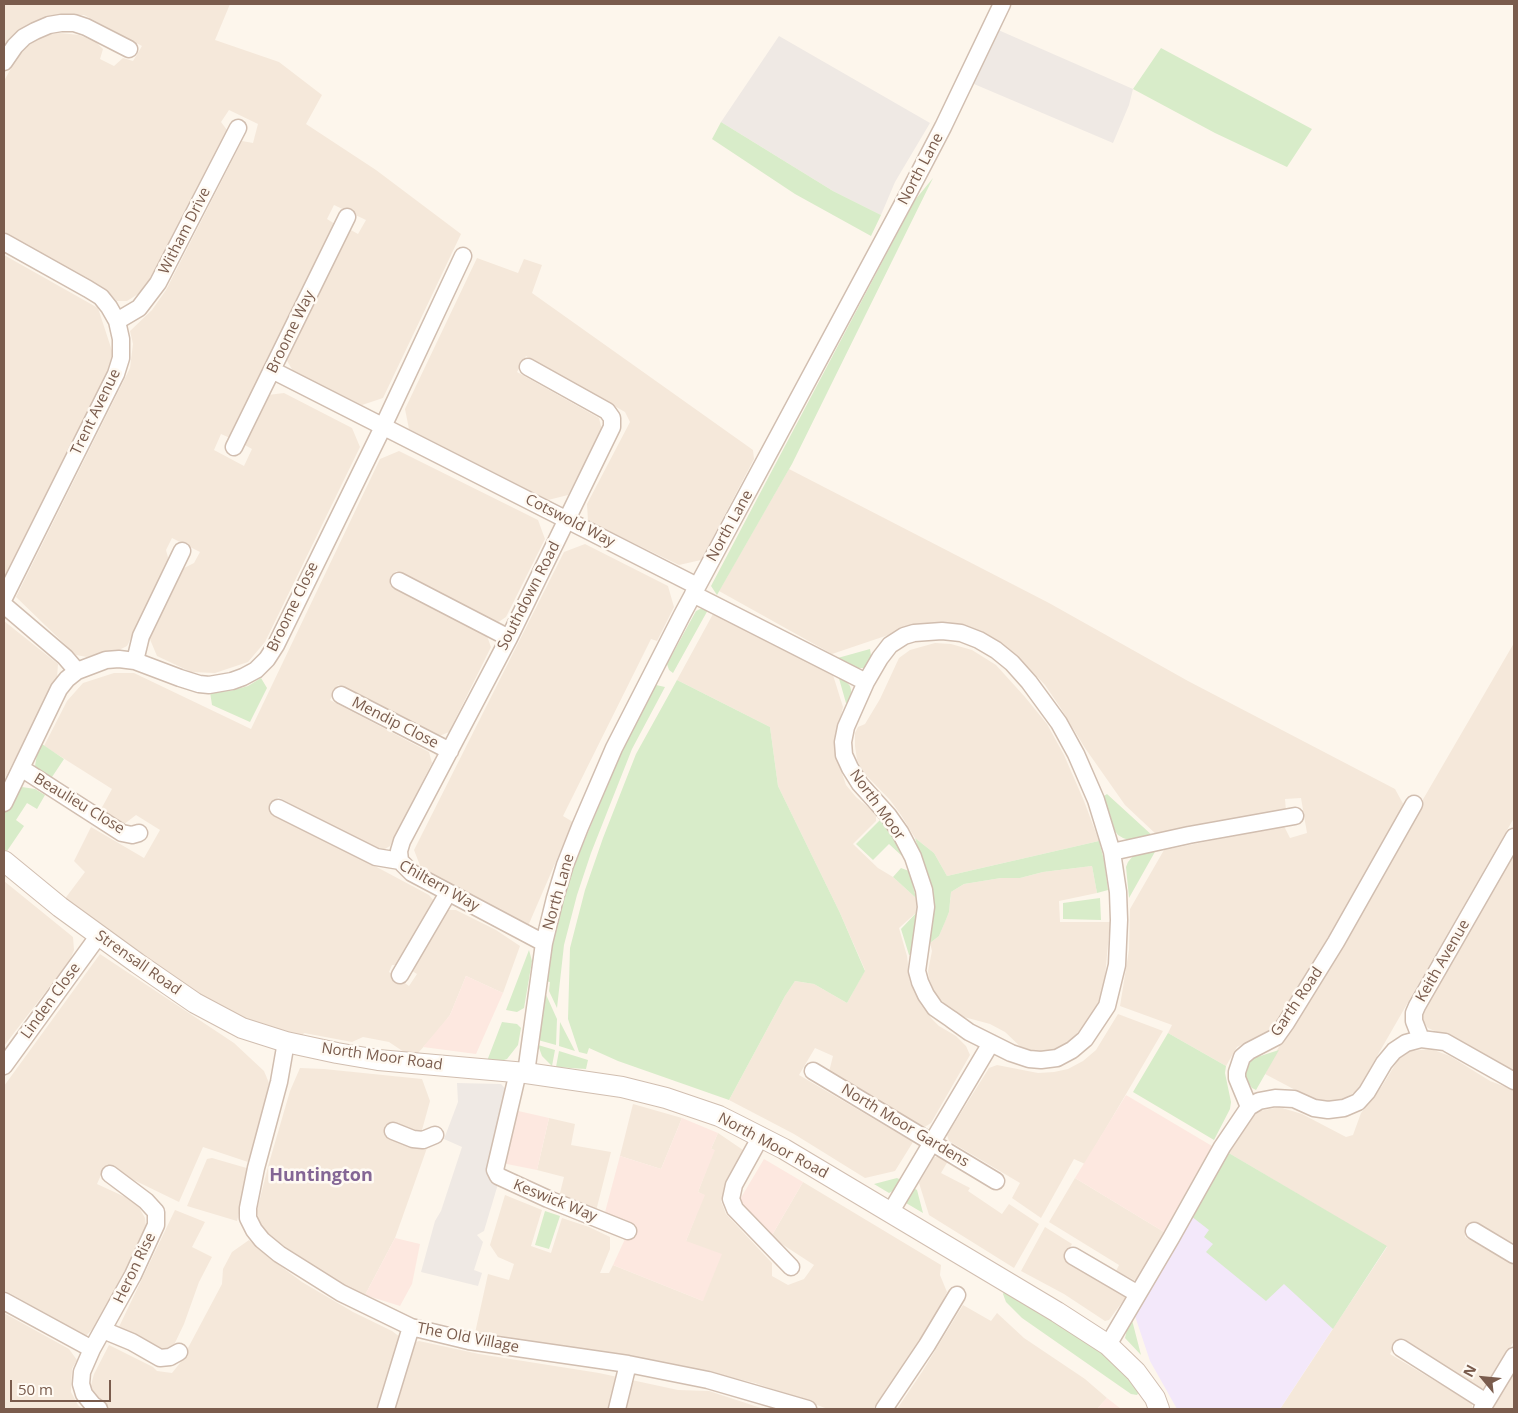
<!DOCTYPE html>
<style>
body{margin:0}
#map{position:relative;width:1518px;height:1413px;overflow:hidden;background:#fdf6ec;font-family:"Open Sans",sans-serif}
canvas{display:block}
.frame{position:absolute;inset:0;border:5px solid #7a5c4d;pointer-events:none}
.north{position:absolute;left:1458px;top:1353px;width:50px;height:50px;-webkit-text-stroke:4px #fffaf3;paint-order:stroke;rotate:298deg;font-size:14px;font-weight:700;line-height:20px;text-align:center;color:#7a5c4d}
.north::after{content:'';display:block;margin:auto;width:18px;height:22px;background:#7a5c4d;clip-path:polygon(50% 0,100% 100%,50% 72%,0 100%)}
.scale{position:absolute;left:10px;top:1380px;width:101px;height:22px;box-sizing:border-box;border:2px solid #7a5c4d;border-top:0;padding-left:6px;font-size:15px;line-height:18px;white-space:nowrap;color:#7a5c4d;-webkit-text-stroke:4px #fffaf3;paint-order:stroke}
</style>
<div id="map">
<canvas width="1518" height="1413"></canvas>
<div class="frame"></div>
<div class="north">N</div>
<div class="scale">50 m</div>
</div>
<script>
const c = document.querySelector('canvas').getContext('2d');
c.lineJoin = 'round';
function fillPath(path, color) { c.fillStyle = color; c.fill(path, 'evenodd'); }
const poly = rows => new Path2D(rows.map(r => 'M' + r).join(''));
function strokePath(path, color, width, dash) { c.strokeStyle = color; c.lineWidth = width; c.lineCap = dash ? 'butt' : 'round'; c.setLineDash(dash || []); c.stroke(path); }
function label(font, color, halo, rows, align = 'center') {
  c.font = font + ' "Open Sans",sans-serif'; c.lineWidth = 5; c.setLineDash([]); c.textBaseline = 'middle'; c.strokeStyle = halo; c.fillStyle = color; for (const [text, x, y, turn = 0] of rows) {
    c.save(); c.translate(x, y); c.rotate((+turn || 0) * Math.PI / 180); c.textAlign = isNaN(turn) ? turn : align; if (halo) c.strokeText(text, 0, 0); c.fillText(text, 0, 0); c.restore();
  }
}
fillPath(poly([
 [4,4,230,4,215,40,279,62,322,95,306,124,376,170,461,234,383,398,362,405,293,371,286,359,349,229,358,234,366,220,334,205,327,219,335,224,230,438,221,434,214,450,244,466,252,449,243,444,268,395,284,393,352,428,360,447,265,642,248,662,215,673,191,672,157,656,149,637,182,569,194,563,200,552,172,538,166,550,169,561,134,632,127,646,117,651,104,652,87,657,76,655,16,597,130,368,133,344,130,331,152,310,166,290,242,141,253,143,258,124,229,110,221,122,227,130,149,281,138,294,127,301,117,301,104,288,4,232,4,81,16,59,28,46,43,35,60,33,79,35,96,42,103,49,100,59,114,66,123,58,133,61,142,46,84,15,51,17,27,25,9,39,4,47],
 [4,255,98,308,114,357,110,369,4,581],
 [477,258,518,273,524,259,542,265,532,293,753,450,754,459,701,560,679,565,588,521,587,504,630,422,625,412,526,356,517,372,599,418,602,430,568,495,548,500,409,429,405,409],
 [399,451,538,520,545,539,506,617,497,623,396,571,390,585,487,636,491,647,449,732,437,737,338,685,330,700,429,752,432,763,390,846,380,852,278,797,272,811,429,895,434,901,433,907,397,965,392,965,389,972,409,986,417,974,412,971,448,910,456,910,496,930,520,946,503,993,466,976,450,1015,437,1032,418,1053,404,1052,389,1042,363,1037,352,1042,304,1033,302,1036,226,1012,170,976,64,900,85,872,74,861,91,827,144,858,160,830,136,815,123,825,100,811,112,789,44,746,67,701,83,683,114,673,134,673,251,729,380,459],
 [789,469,1049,603,1188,681,1395,789,1406,809,1354,903,1277,1024,1263,1034,1237,1047,1226,1066,1168,1033,1172,1025,1120,1006,1129,950,1130,909,1164,850,1284,826,1290,838,1307,833,1301,798,1285,799,1286,811,1158,836,1125,805,1085,748,1060,707,1045,685,1022,661,1003,644,986,635,962,626,939,622,906,629,832,654,719,591],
 [585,544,668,586,674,607,657,641,651,639,563,816,573,822,528,926,421,868,414,850,564,552],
 [713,614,833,675,843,707,837,732,838,761,846,785,856,797,876,814,876,821,853,844,878,868,893,877,916,898,918,911,899,928,907,956,910,982,921,1005,932,1019,939,1026,956,1036,966,1046,970,1055,931,1123,923,1128,829,1072,833,1056,815,1048,799,1075,913,1142,895,1171,865,1178,794,1134,729,1100,785,996,795,981,814,984,847,1003,865,970,840,913,778,786,770,727,677,680],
 [4,621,58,664,57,678,4,780],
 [935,643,951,644,972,650,996,665,1025,697,1047,724,1064,755,1084,801,1099,841,947,876,934,853,915,838,901,815,890,800,863,772,857,760,855,746,855,733,858,727,865,724,880,699,899,658,910,650],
 [1514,643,1514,818,1357,1091,1338,1102,1320,1103,1265,1074,1276,1052],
 [1514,852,1514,1072,1489,1060,1469,1047,1428,1028,1420,1018],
 [1092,866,1097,893,1059,901,1060,922,1110,922,1104,988,1093,1015,1073,1038,1062,1047,1046,1053,1025,1051,1005,1032,990,1024,964,1017,950,1010,935,993,929,978,928,971,932,951,930,943,939,936,949,912,951,892,964,884,1001,878,1020,878,1043,872],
 [4,881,73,937,74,950,70,960,4,1046],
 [100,954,234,1043,264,1071,269,1083,251,1163,203,1147,179,1202,105,1166,97,1184,136,1202,145,1218,147,1234,105,1316,86,1336,4,1290,4,1086],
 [1118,1014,1163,1031,1085,1164,1074,1159,1041,1218,1012,1198,1020,1183,949,1141,947,1135,989,1068,997,1065,1038,1073,1054,1072,1068,1069,1083,1061,1096,1050],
 [1431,1049,1450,1056,1490,1081,1514,1090,1514,1249,1471,1224,1465,1237,1514,1265,1514,1341,1486,1388,1476,1389,1397,1341,1390,1354,1472,1403,1472,1409,1280,1409,1387,1247,1227,1152,1248,1119,1260,1111,1279,1107,1302,1114,1346,1137,1353,1135,1361,1113,1382,1086,1398,1060,1410,1051],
 [300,1068,324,1069,422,1079,430,1101,422,1130,427,1148,395,1238,365,1295,346,1287,269,1236,258,1224,257,1210,269,1163,290,1091],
 [633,1104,682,1118,661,1169,620,1156],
 [549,1118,575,1124,571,1145,611,1152,596,1211,559,1197,564,1177,537,1170],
 [718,1133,743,1150,721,1201,726,1214,772,1263,772,1276,788,1285,804,1279,814,1265,771,1237,803,1182,941,1265,940,1275,947,1292,942,1303,911,1357,873,1409,828,1409,755,1383,684,1366,475,1333,488,1274,509,1280,514,1264,498,1257,490,1245,505,1195,542,1210,531,1246,551,1253,562,1218,589,1227,610,1237,610,1249,600,1273,609,1273,613,1265,703,1301,686,1241,704,1195,698,1192,714,1150,711,1149],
 [941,1156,948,1161,941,1173,970,1188,968,1191,1002,1214,1009,1204,1039,1224,1014,1268,929,1215,919,1183,934,1157],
 [212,1158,250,1169,237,1221,187,1206,207,1159],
 [1075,1178,1164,1232,1136,1281,1116,1271,1119,1265,1049,1222],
 [175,1210,205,1222,192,1247,212,1257,199,1282,184,1324,173,1347,160,1353,117,1331],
 [1045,1227,1072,1244,1064,1258,1125,1293,1126,1297,1109,1320,1105,1321,1064,1294,1021,1271],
 [249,1240,268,1257,302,1282,353,1312,392,1331,404,1340,383,1409,110,1409,101,1405,90,1389,94,1374,109,1345,153,1367,157,1371,172,1373,180,1363,222,1284,223,1269,232,1252],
 [963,1305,991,1321,997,1313,1024,1338,1085,1379,1107,1398,1097,1409,897,1409,922,1372],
 [4,1313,69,1349,77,1360,72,1369,71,1392,78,1405,82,1409,4,1409],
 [419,1341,479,1354,599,1373,678,1390,709,1391,764,1409,392,1409,413,1343],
 [1514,1373,1514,1409,1493,1409,1496,1403]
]), '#f5e8da');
fillPath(poly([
 [466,976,503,993,476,1054,423,1047,450,1015],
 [1126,1095,1212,1146,1164,1232,1075,1178],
 [514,1110,549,1118,537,1170,502,1163],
 [682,1118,718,1133,711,1149,715,1150,698,1192,705,1195,686,1241,722,1254,703,1301,613,1265,631,1226,604,1216,620,1156,661,1169],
 [764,1159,803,1182,771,1237,739,1201],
 [395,1238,420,1244,412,1284,400,1306,365,1295],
 [1107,1398,1121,1409,1097,1409]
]), '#fde8e0');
fillPath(poly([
 [996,29,1133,89,1129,105,1113,143,974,84],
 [779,36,930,123,895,182,881,215,833,191,721,122],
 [457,1083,501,1084,509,1093,498,1184,484,1231,477,1235,483,1242,474,1270,482,1273,478,1286,421,1272,435,1221,441,1211,462,1147,444,1139,458,1102]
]), '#efe9e4');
fillPath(poly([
 [1191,1216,1387,1246,1280,1409,1177,1409,1150,1361,1134,1313]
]), '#f3e8fa');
fillPath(poly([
 [1161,48,1312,129,1287,167,1215,133,1133,89],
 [721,122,833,191,881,215,871,236,795,194,712,139],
 [933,178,792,464,717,595,711,586,915,200],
 [702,608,709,608,673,673,669,670,667,664,696,611],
 [870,649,872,662,864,668,855,668,834,659],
 [838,675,844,679,850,686,852,694,850,702,846,703],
 [261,678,267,688,250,722,212,705,210,692,230,691,248,686],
 [677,680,770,727,778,786,840,913,865,971,847,1003,814,984,795,981,785,996,729,1100,618,1061,589,1048,587,1054,579,1052,568,1019,570,948,585,890,603,838,636,754],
 [656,685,665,687,632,749,591,853,577,895,564,945,557,1008,549,991,550,982,544,981,549,948,562,898,579,854,619,758,652,688],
 [42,744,64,759,50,780,35,766,37,754],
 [22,787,35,789,45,795,37,809,27,803,16,820,24,826,7,851,4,849,4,813,16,791],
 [1107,794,1154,837,1132,841,1123,838,1118,835,1115,831,1104,796],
 [881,819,892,834,902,856,889,844,873,860,856,844],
 [915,838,934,853,947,876,1099,841,1104,860,1108,890,1097,893,1092,866,1043,872,1020,878,1001,878,964,884,951,892,949,912,945,922,939,936,930,943,932,910,929,884],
 [1156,850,1129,898,1126,867,1128,862,1133,856,1138,854],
 [901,868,909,871,916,898,893,877],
 [1100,898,1101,920,1063,919,1063,903],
 [918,911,913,954,909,955,901,929],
 [529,950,532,961,524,1008,517,1012,506,1010],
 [543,988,557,1019,556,1045,538,1040],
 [502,1022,517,1024,521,1028,518,1045,507,1059,501,1061,487,1061],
 [560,1022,575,1051,559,1046],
 [1168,1033,1226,1066,1225,1073,1231,1102,1230,1109,1214,1140,1133,1092],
 [538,1045,555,1050,552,1066,542,1056],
 [1279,1050,1256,1090,1252,1088,1245,1077,1246,1068,1249,1062,1254,1058],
 [559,1051,588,1060,586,1069,556,1067],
 [1227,1152,1387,1246,1333,1329,1284,1284,1266,1301,1206,1252,1213,1244,1204,1237,1209,1230,1191,1216],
 [897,1178,901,1180,895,1190,889,1193,874,1184],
 [912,1187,917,1190,923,1213,906,1203,906,1196],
 [545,1211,560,1216,549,1249,535,1245],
 [1004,1291,1081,1334,1132,1379,1139,1392,1137,1395,1131,1394,1022,1318,1006,1302,1003,1294],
 [1132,1320,1141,1355,1125,1338,1127,1329]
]), '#d8ecc9');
const minor = poly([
 [4,62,15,46,24,37,35,31,49,25,61,23,74,23,86,27,129,49],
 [4,242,88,289,101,297,109,307,117,321,121,339,121,358,116,374,4,598],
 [117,321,139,308,158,283,238,128],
 [272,370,697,586],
 [234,447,347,217],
 [399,581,509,638],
 [693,594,866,682,880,658,890,645,904,636,914,633,942,631,961,633,979,640,996,650,1012,663,1029,682,1059,723,1076,754,1096,800,1112,852,1118,892,1119,920,1117,965,1107,1006,1085,1039,1072,1050,1057,1058,1041,1060,1029,1059,1011,1053,969,1032,951,1019,935,1008,926,995,920,982,917,971,926,907,924,890,913,857,900,832,888,815,860,784,850,768,844,755,843,742,846,727,866,682],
 [4,605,65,657,77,671],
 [135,661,141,636,182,551],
 [341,695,450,751],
 [21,768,122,833,132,835,139,833],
 [4,803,59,689,67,679,77,671,106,660,119,659,135,661,180,678,199,684,209,685,232,681,243,677,256,670,267,659,276,645,380,433,463,256],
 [278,808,376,857,400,861,412,873,544,943],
 [1112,852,1189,835,1295,816],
 [400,861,399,851,402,841,509,638,612,427,612,418,607,411,528,367],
 [400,975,448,893],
 [1421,1039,1414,1021,1414,1013,1417,1006,1514,837],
 [286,1042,279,1082,256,1168,248,1208,248,1218,254,1230,262,1240,279,1254,341,1293,411,1327,469,1341,628,1364,708,1380,808,1409],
 [4,1066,99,935],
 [813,1071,996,1181],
 [518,1072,495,1170,498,1176,548,1199,628,1231],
 [526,1073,544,943,555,898,565,865,580,827,614,748,682,615,908,194,943,127,1002,4],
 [1249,1107,1237,1078,1237,1072,1242,1057,1249,1051,1276,1037,1286,1023,1336,942,1414,804],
 [393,1131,413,1139,423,1140,435,1135],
 [761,1136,734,1185,731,1199,735,1209,791,1267],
 [890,1213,991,1043],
 [1474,1231,1514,1255],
 [1073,1256,1138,1294],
 [4,1301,92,1349],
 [103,1330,132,1342,160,1358,170,1357,179,1352],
 [1108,1345,1171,1238,1222,1147,1249,1107,1259,1101,1275,1098,1294,1099,1314,1108,1328,1110,1344,1108,1358,1102,1367,1092,1384,1063,1394,1051,1406,1043,1421,1039,1445,1042,1514,1081],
 [1401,1348,1486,1402],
 [99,1409,93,1405,84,1394,81,1384,82,1372,92,1349,133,1275,156,1225,156,1212,146,1201,110,1174],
 [386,1409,411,1327],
 [617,1409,628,1364],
 [884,1409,927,1345,957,1295],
 [1482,1409,1514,1356]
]);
const tertiary = poly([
 [4,861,60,907,137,963,195,1003,242,1028,286,1042,337,1053,378,1060,526,1073,622,1087,666,1098,719,1116,739,1126,784,1149,1057,1312,1108,1345,1136,1372,1155,1398,1159,1409]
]);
strokePath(minor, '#d1beb0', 19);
strokePath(tertiary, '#d1beb0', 22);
strokePath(minor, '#fff', 16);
strokePath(tertiary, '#fff', 20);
label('15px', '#7a5c4d', '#fffaf3', [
 ["North Lane",921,169,-62],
 ["Witham Drive",185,231,-63],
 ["Broome Way",291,332,-64],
 ["Trent Avenue",96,412,-64],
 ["Cotswold Way",570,521,27],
 ["North Lane",730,526,-61],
 ["Southdown Road",529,596,-63],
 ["Broome Close",293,607,-64],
 ["Mendip Close",395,723,27],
 ["Beaulieu Close",79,804,31],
 ["North Moor",877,805,54],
 ["Chiltern Way",439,886,29],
 ["North Lane",559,892,-74],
 ["Keith Avenue",1443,961,-60],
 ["Strensall Road",138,963,35],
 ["Linden Close",51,1001,-54],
 ["Garth Road",1297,1002,-56],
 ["North Moor Road",382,1057,8],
 ["North Moor Gardens",905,1126,31],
 ["North Moor Road",773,1146,28],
 ["Keswick Way",555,1201,22],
 ["Heron Rise",135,1268,-64],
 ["The Old Village",468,1338,11]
]);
label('bold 18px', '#846695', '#fffaf3', [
 ["Huntington",321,1176]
]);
</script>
